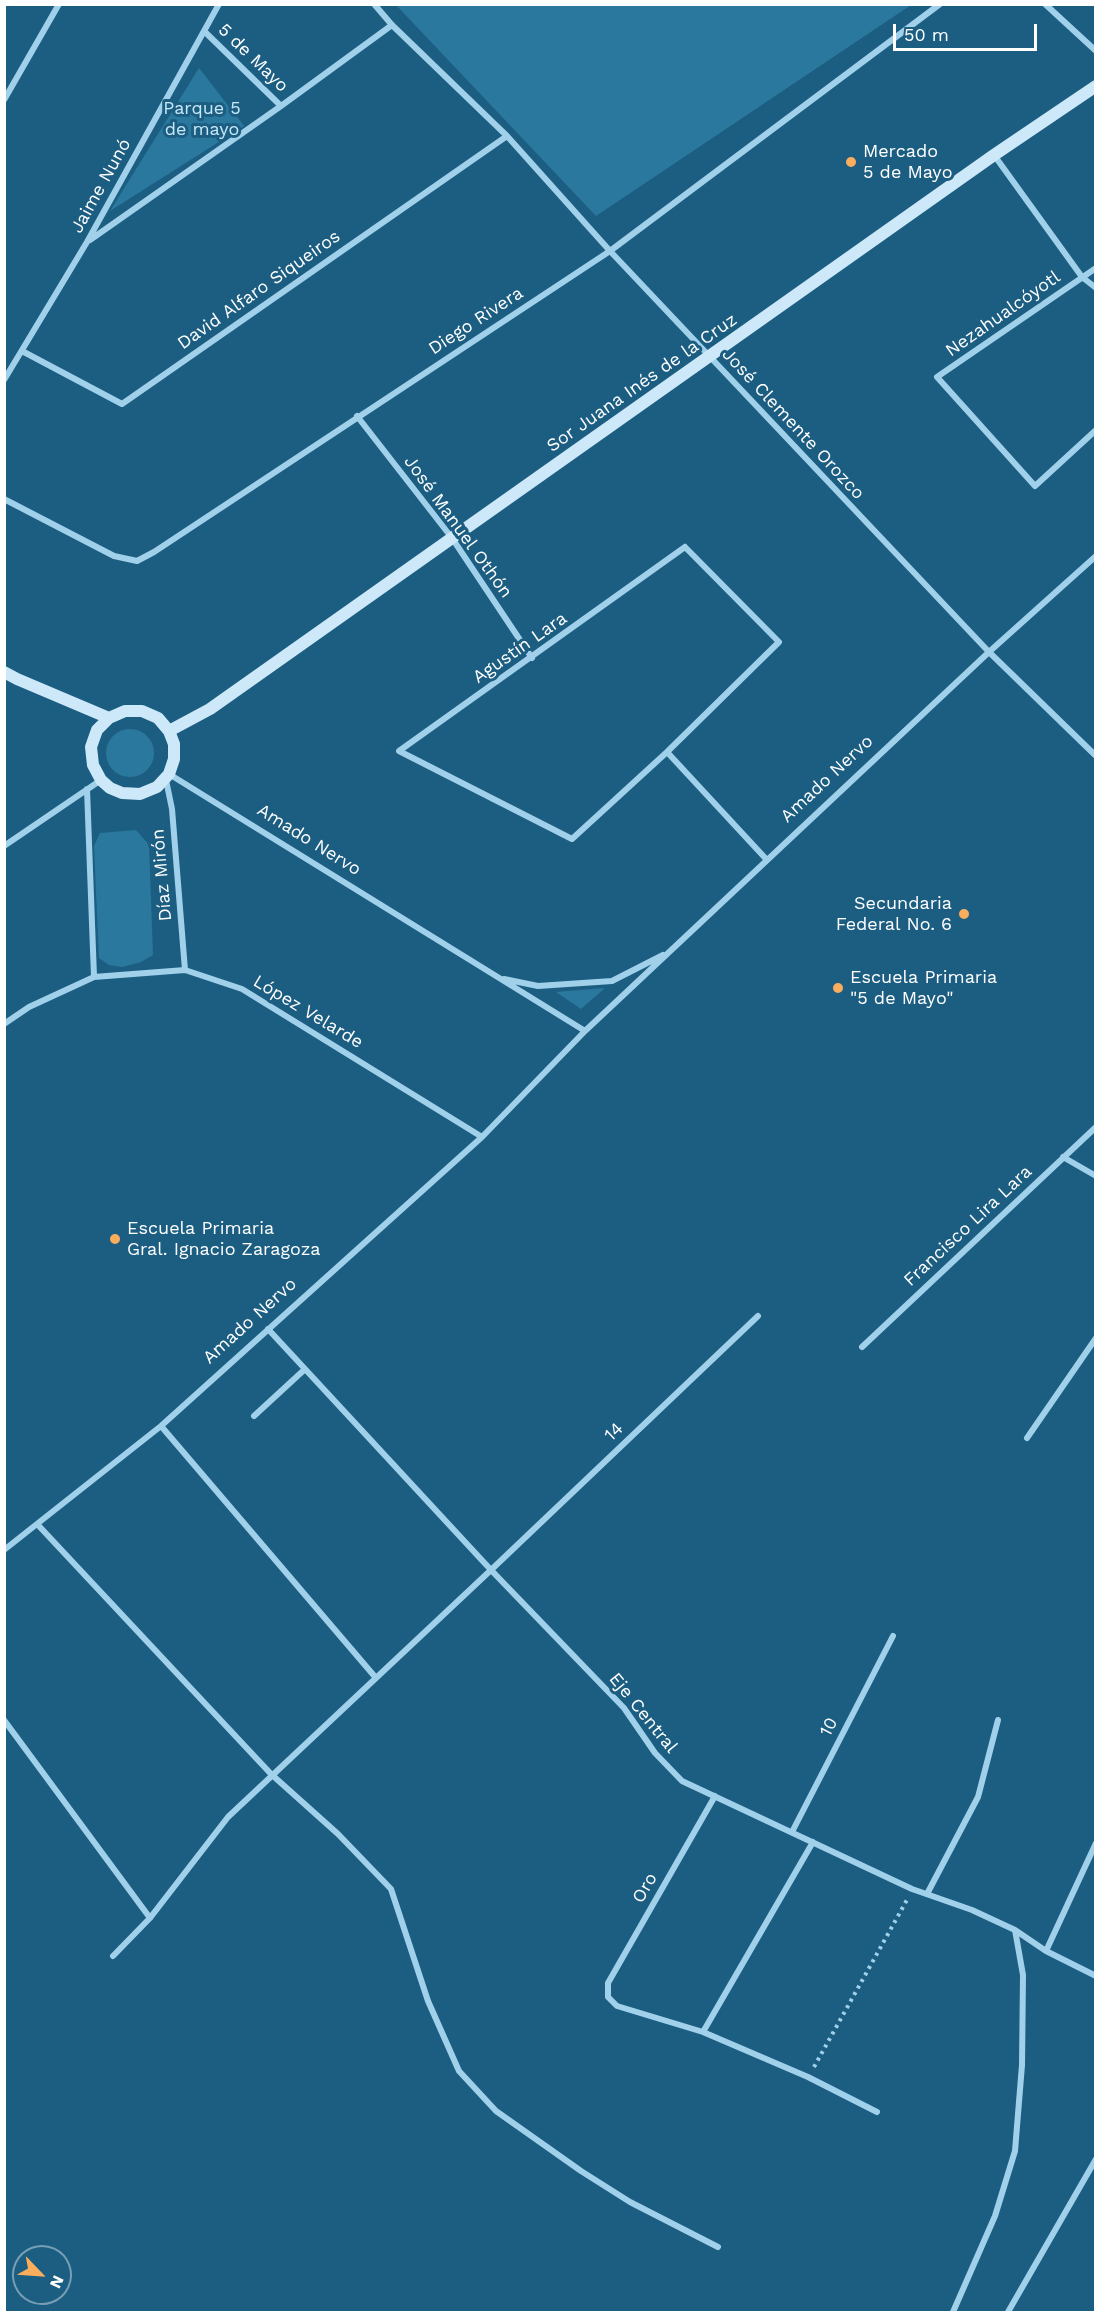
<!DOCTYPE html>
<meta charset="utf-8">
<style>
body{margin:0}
#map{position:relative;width:1100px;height:2317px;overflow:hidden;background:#1c5e82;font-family:"Work Sans",sans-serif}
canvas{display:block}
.frame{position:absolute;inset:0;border:6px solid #fff;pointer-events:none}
.north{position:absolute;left:12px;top:2245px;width:60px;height:60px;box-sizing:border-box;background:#1c5e82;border:2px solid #779eb4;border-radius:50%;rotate:115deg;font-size:16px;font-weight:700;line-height:24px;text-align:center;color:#fff}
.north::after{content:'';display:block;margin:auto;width:21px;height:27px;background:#fbad5e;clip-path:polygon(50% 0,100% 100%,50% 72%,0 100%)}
.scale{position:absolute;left:893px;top:24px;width:144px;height:27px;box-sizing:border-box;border:3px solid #fff;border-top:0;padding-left:8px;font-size:18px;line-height:21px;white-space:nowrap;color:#fff;-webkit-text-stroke:4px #1c5e82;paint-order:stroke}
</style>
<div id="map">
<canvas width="1100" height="2317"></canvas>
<div class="frame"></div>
<div class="north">N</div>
<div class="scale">50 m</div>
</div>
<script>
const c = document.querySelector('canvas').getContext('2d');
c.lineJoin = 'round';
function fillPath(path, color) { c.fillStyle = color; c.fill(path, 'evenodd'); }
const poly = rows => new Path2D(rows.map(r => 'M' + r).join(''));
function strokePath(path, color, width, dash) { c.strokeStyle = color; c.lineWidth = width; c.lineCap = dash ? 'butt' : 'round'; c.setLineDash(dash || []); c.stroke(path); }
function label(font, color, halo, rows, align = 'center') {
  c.font = font + ' "Work Sans",sans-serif'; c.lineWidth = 6; c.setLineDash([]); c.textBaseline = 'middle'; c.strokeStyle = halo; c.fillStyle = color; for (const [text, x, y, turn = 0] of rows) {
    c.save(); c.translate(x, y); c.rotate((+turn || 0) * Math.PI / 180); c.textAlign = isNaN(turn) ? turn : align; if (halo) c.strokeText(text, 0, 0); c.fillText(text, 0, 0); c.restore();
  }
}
fillPath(poly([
 [396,5,911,5,596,216],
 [199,68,244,126,110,211],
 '106 753a24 24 0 1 1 48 0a24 24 0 1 1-48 0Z',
 [136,830,149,845,153,955,141,962,122,967,109,965,99,958,94,846,100,833],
 [605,988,581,1009,556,992]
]), '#2b789f');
strokePath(poly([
 [814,2067,908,1898]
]), '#a1d1ea', 4, [3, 4.5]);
strokePath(poly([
 [374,4,392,25,507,136,610,251,989,652,1096,756],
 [1045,4,1096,51],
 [204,31,281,106],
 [4,100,59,4],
 [994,155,1082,277,1096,288],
 [90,240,281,106,392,25],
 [1096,268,937,377,1035,486,1096,430],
 [22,351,122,404,507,136],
 [4,380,87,242,219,4],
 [357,416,452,538,532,658],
 [4,499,114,556,137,561,154,552,610,251,940,4],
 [685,547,779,642,667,752,572,839,399,751,685,547],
 [667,752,767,860],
 [169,774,585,1031],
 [166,780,172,809,185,970],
 [87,789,94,977],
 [4,846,101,780],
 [504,979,538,986,612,981,663,955],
 [4,1024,29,1007,94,977,185,970,242,989,482,1137],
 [1063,1157,1096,1176],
 [268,1329,491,1570,624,1708,655,1753,682,1781,912,1889,972,1910,1015,1930,1046,1951,1096,1976],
 [862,1347,1096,1127],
 [254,1416,304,1370],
 [161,1426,376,1678],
 [1027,1438,1096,1338],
 [38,1525,271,1774,338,1834,391,1889,428,2001,459,2071,496,2111,581,2171,630,2202,718,2247],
 [4,1550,161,1426,482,1137,585,1031,989,652,1096,556],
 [4,1720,150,1918],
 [715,1796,608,1983,608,1997,617,2006,703,2032,808,2077,877,2112],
 [792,1832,893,1636],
 [927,1894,978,1797,998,1720],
 [1046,1951,1096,1843],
 [113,1956,150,1918,228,1817,491,1570,758,1316],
 [703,2032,813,1842],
 [953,2312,995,2216,1015,2151,1022,2065,1023,1975,1015,1930],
 [1008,2312,1096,2159]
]), '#a1d1ea', 6);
strokePath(poly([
 [4,672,17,679,109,718,125,711,142,711,158,718,169,731,174,744,174,759,169,774,157,787,140,794,122,793,110,788,101,780,93,765,91,747,97,730,109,718],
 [169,731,210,709,994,155,1096,86]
]), '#cde8f8', 12);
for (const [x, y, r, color] of [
 [851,162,6,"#fbad5e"],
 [964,914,6,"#fbad5e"],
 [838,988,6,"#fbad5e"],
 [115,1239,6,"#fbad5e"]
]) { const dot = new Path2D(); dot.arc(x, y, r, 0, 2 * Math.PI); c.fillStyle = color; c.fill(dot); strokePath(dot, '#1c5e82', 2); }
label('18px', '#fff', '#1c5e82', [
 ["5 de Mayo",253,58,44],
 ["Jaime Nunó",101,186,-61],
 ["David Alfaro Siqueiros",259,290,-35],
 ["Nezahualcóyotl",1003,314,-35],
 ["Diego Rivera",476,321,-33],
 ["Sor Juana Inés de la Cruz",642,383,-35],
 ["José Clemente Orozco",793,424,47],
 ["José Manuel Othón",458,527,54],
 ["Agustín Lara",520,648,-35],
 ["Amado Nervo",827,779,-43],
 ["Amado Nervo",309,840,32],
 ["Díaz Mirón",162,875,-95],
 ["López Velarde",308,1012,31],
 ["Francisco Lira Lara",968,1226,-43],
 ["Amado Nervo",250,1321,-42],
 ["14",614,1432,-44],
 ["Eje Central",643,1713,51],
 ["10",829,1727,-63],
 ["Oro",645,1888,-60]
]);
label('18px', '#c6e7f8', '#1c5e82', [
 ["Parque 5",202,109],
 ["de mayo",202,130]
]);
label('18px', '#fff', '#1c5e82', [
 ["Mercado",863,152],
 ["5 de Mayo",863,173],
 ["Secundaria",952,904,"right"],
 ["Federal No. 6",952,925,"right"],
 ["Escuela Primaria",850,978],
 ["\"5 de Mayo\"",850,999],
 ["Escuela Primaria",127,1229],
 ["Gral. Ignacio Zaragoza",127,1250]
], 'left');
</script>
